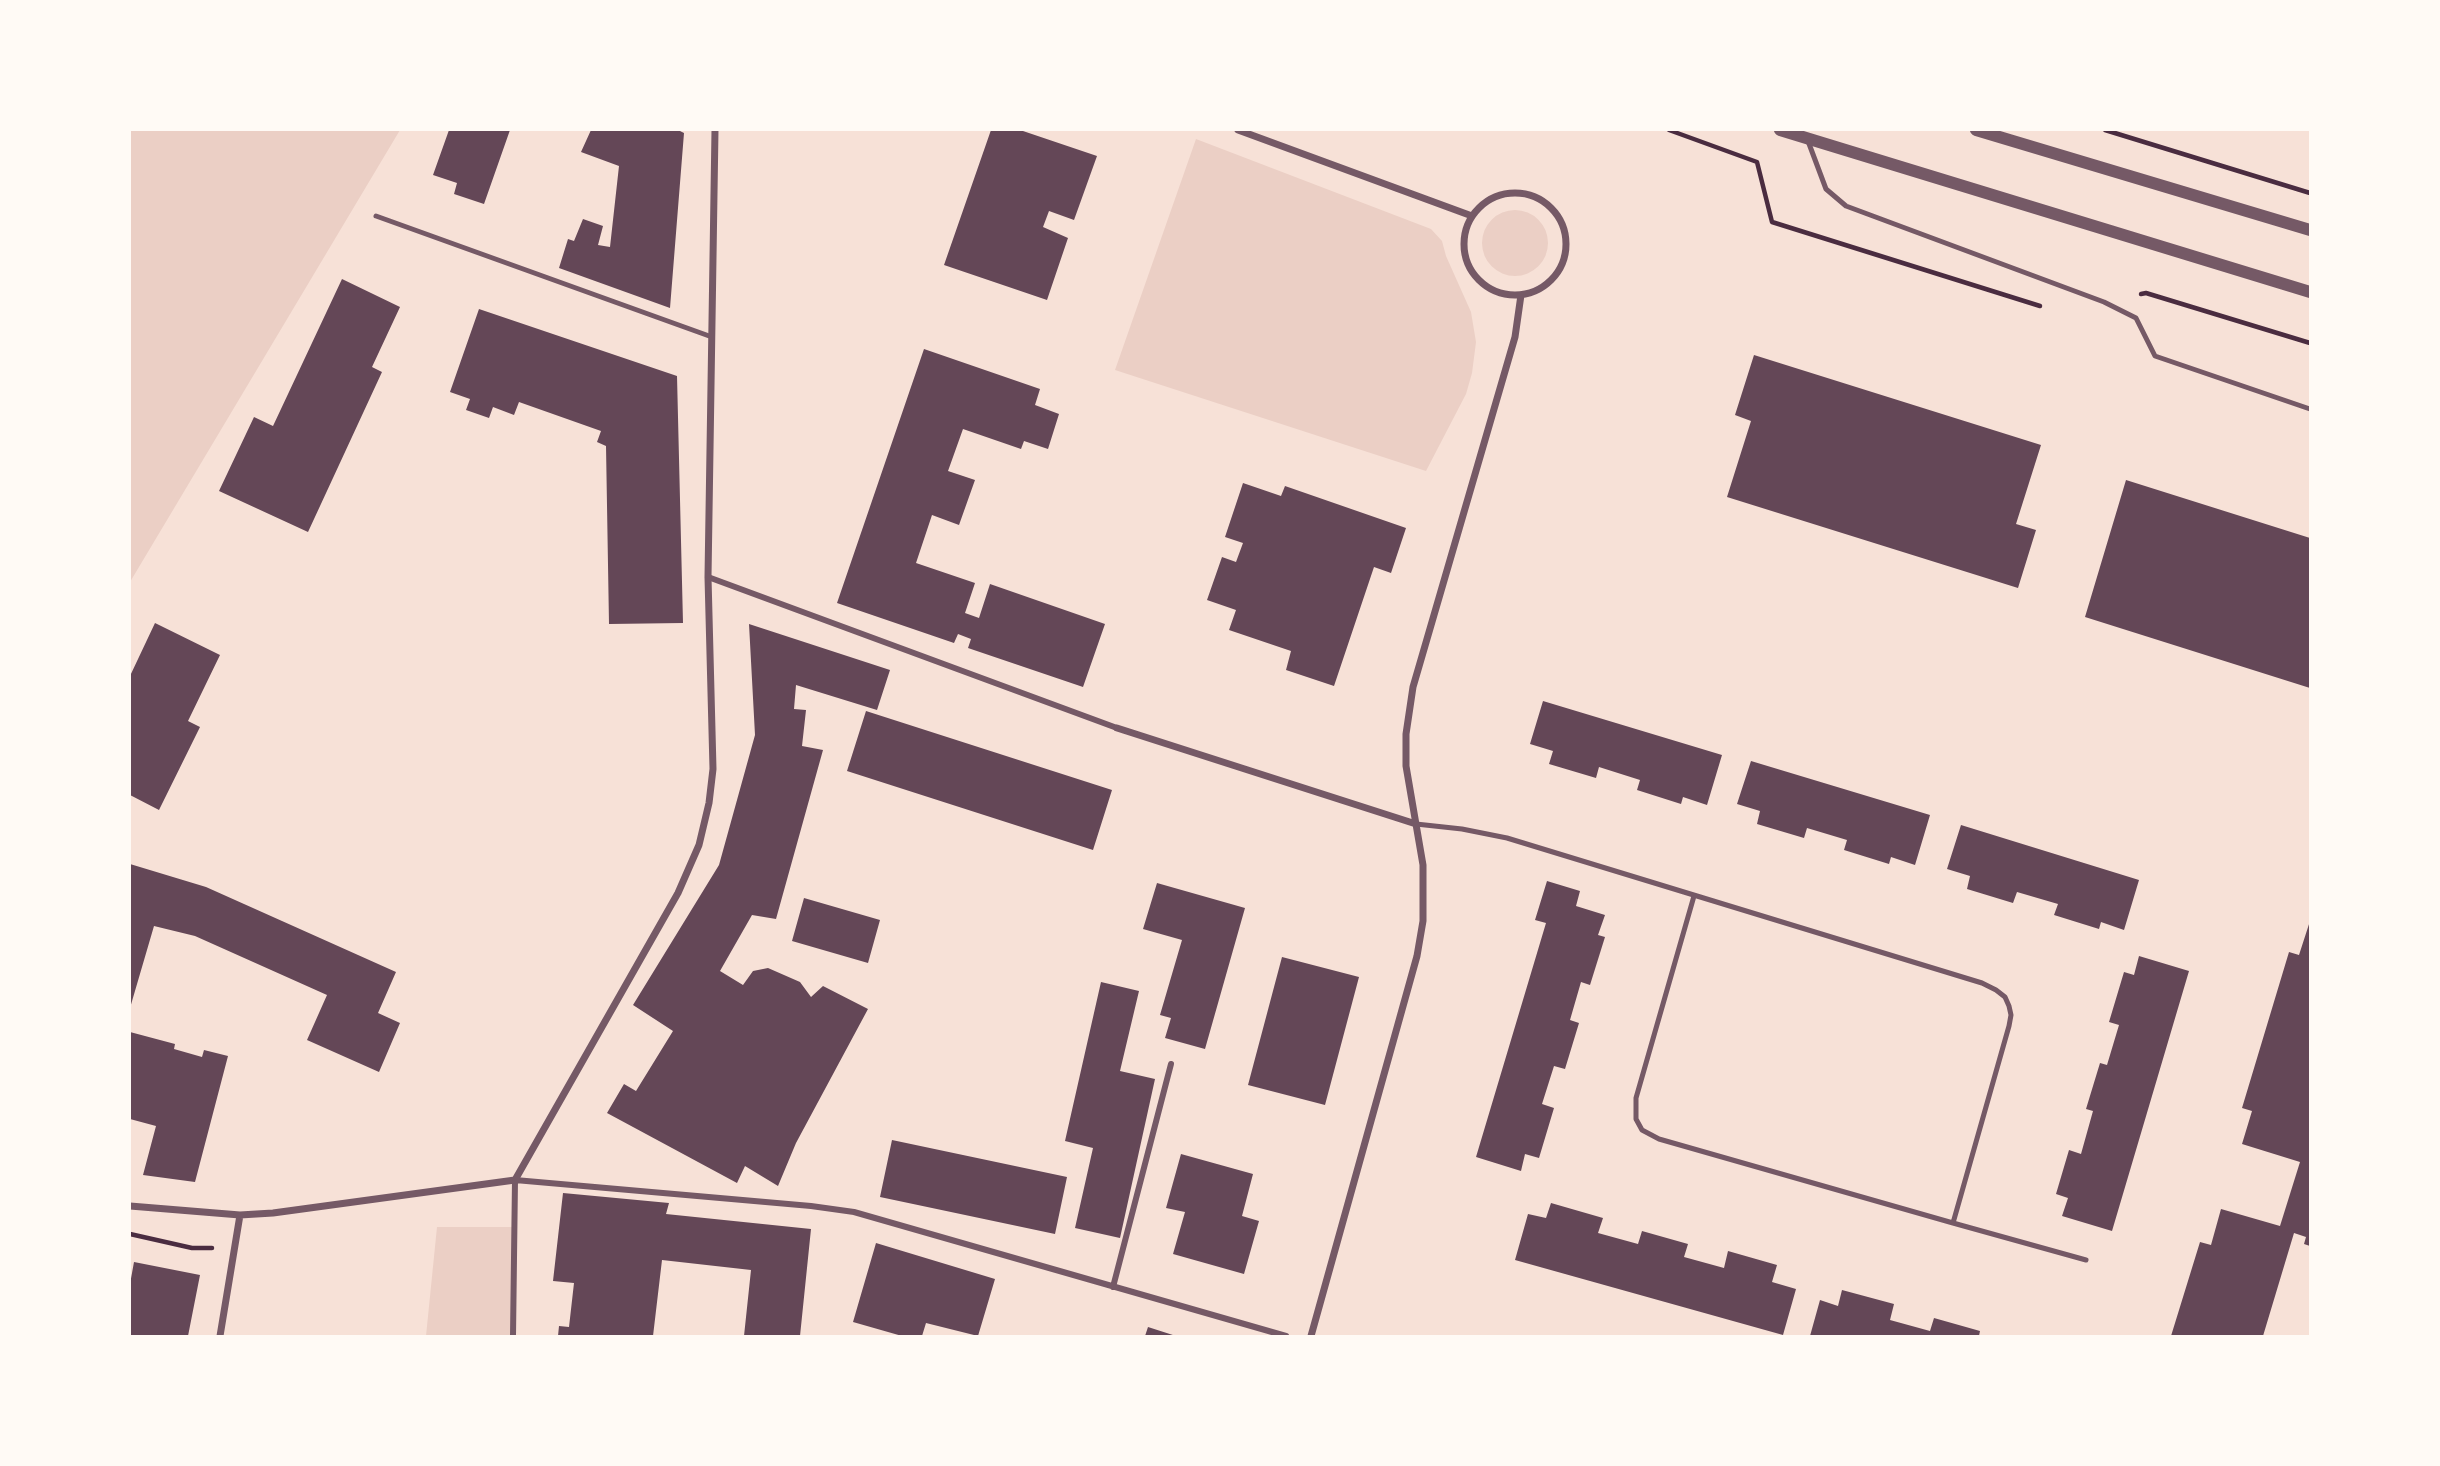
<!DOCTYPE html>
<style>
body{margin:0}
#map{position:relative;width:2440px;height:1466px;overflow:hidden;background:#f7e1d7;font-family:Karla,sans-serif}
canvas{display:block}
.frame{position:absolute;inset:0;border:131px solid #fffaf5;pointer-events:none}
</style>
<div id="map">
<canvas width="2440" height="1466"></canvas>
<div class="frame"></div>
</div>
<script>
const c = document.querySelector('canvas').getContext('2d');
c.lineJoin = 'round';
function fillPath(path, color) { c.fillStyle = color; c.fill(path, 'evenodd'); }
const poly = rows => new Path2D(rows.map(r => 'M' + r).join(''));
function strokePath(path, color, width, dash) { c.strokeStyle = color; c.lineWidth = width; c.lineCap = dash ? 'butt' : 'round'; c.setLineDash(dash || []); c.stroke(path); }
fillPath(poly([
 [130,130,400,130,130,582],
 [1196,139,1431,229,1442,241,1446,256,1471,312,1476,342,1472,373,1466,394,1426,471,1115,370],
 '1482 243a33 33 0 1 1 66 0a33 33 0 1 1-66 0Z',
 [437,1227,516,1227,513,1336,426,1336]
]), '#ebcfc5');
fillPath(poly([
 [449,130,510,130,484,204,454,194,457,183,433,175],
 [591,130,678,130,684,133,670,308,559,268,568,239,574,241,583,219,603,226,598,245,610,247,619,166,581,152],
 [991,130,1020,130,1097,156,1074,220,1049,211,1043,227,1068,238,1047,300,944,265],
 [342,279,400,307,372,367,382,372,308,532,219,491,254,417,273,426],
 [479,309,677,376,683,623,609,624,606,446,597,442,601,431,519,402,514,415,493,407,489,418,466,410,470,399,450,392],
 [924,349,1040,389,1035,405,1059,414,1048,449,1024,441,1021,449,963,429,948,471,975,480,959,525,932,515,916,563,975,583,965,613,979,618,990,584,1105,624,1083,687,968,648,971,639,958,634,954,643,837,603],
 [1754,355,2041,445,2016,524,2036,530,2018,588,1727,497,1751,421,1735,415],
 [2126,480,2310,538,2310,688,2085,617],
 [1243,483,1281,496,1285,486,1406,528,1391,573,1374,567,1334,686,1286,670,1291,651,1229,630,1236,610,1207,600,1222,557,1236,562,1243,543,1225,537],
 [155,623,220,655,188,721,200,727,159,810,130,795,130,676],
 [749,624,890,670,877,710,796,685,794,709,806,710,802,746,823,750,776,919,752,915,720,971,743,985,753,971,768,968,800,982,811,997,823,986,868,1009,796,1143,778,1186,745,1166,737,1183,607,1113,624,1084,636,1091,673,1031,633,1005,719,865,755,735],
 [1543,701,1722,755,1707,805,1683,797,1681,804,1637,790,1640,780,1599,767,1596,778,1549,764,1553,751,1530,744],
 [866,711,1112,790,1093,850,847,771],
 [1751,761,1930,815,1915,865,1891,857,1889,864,1844,850,1847,840,1807,828,1804,838,1757,824,1760,811,1737,804],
 [1961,825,2139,880,2124,930,2101,922,2099,929,2054,915,2058,904,2017,892,2013,903,1967,889,1970,876,1947,869],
 [130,864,206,887,396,972,378,1013,400,1023,379,1072,307,1040,327,995,195,936,154,926,130,1008],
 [1547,881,1580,891,1576,906,1605,915,1598,935,1605,937,1590,985,1581,982,1570,1020,1579,1023,1565,1069,1554,1066,1542,1104,1554,1108,1539,1158,1525,1154,1521,1171,1476,1157,1546,923,1535,920],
 [1157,883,1245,908,1205,1049,1165,1038,1171,1018,1160,1015,1182,940,1143,929],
 [804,898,880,920,868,963,792,941],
 [2310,921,2310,1246,2304,1244,2306,1237,2294,1233,2263,1336,2171,1336,2200,1242,2211,1245,2221,1209,2280,1226,2300,1162,2242,1144,2252,1111,2242,1108,2289,952,2299,955],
 [2139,956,2189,971,2112,1231,2062,1216,2068,1198,2056,1194,2069,1150,2081,1154,2093,1111,2086,1109,2100,1063,2107,1065,2119,1025,2109,1022,2124,972,2134,975],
 [1282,957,1359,977,1325,1105,1248,1085],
 [1101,982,1139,991,1120,1071,1155,1079,1120,1238,1075,1228,1093,1148,1065,1141],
 [130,1032,175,1044,174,1049,202,1057,204,1050,228,1056,195,1182,143,1175,156,1126,130,1119],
 [892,1140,1067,1177,1055,1234,880,1197],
 [1181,1154,1253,1174,1242,1216,1259,1221,1244,1274,1173,1254,1185,1212,1166,1208],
 [563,1193,669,1203,666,1214,811,1229,800,1336,744,1336,751,1270,662,1260,653,1336,558,1336,559,1326,569,1327,574,1283,553,1281],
 [1551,1203,1603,1218,1598,1233,1638,1244,1642,1231,1688,1244,1684,1257,1724,1268,1728,1251,1777,1265,1772,1282,1796,1289,1783,1335,1515,1260,1528,1214,1546,1218],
 [876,1243,995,1279,978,1336,926,1323,922,1336,902,1336,853,1322],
 [134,1262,200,1275,188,1336,130,1336,130,1284],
 [1842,1290,1894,1304,1890,1320,1930,1331,1934,1318,1980,1331,1979,1336,1810,1336,1820,1300,1838,1306],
 [1148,1327,1176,1336,1145,1336]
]), '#644757');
strokePath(poly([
 [1669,130,1757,162,1772,222,2040,306],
 [2105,130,2310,193],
 [2141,294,2146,293,2310,343],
 [130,1234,192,1248,212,1248]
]), '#4a2c40', 4.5);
strokePath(poly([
 [1808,141,1826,189,1846,206,2104,302,2136,318,2155,356,2310,409],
 [376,216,712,337],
 [1416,824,1462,829,1507,838,1982,983,1996,990,2005,997,2009,1006,2011,1015,2009,1026,1953,1223,1659,1139,1642,1130,1636,1119,1636,1098,1694,896],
 [1953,1223,2086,1260]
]), '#755966', 5);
strokePath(poly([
 [708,577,1117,728],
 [1113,1287,1171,1064],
 [513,1336,515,1180,811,1206,854,1212,1286,1336]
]), '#755966', 6);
strokePath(poly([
 [1238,130,1472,216],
 '1464 244a51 51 0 1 1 102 0a51 51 0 1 1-102 0Z',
 [1117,728,1416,824],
 [130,1206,240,1215,273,1213,515,1180,678,893,699,845,709,803,713,769,708,577,715,130],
 [220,1336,240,1215],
 [1311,1336,1417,956,1423,921,1423,865,1406,766,1406,734,1413,687,1515,337,1521,295]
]), '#755966', 7);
strokePath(poly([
 [1780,130,2310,292],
 [1976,130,2310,230]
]), '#755966', 12);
</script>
